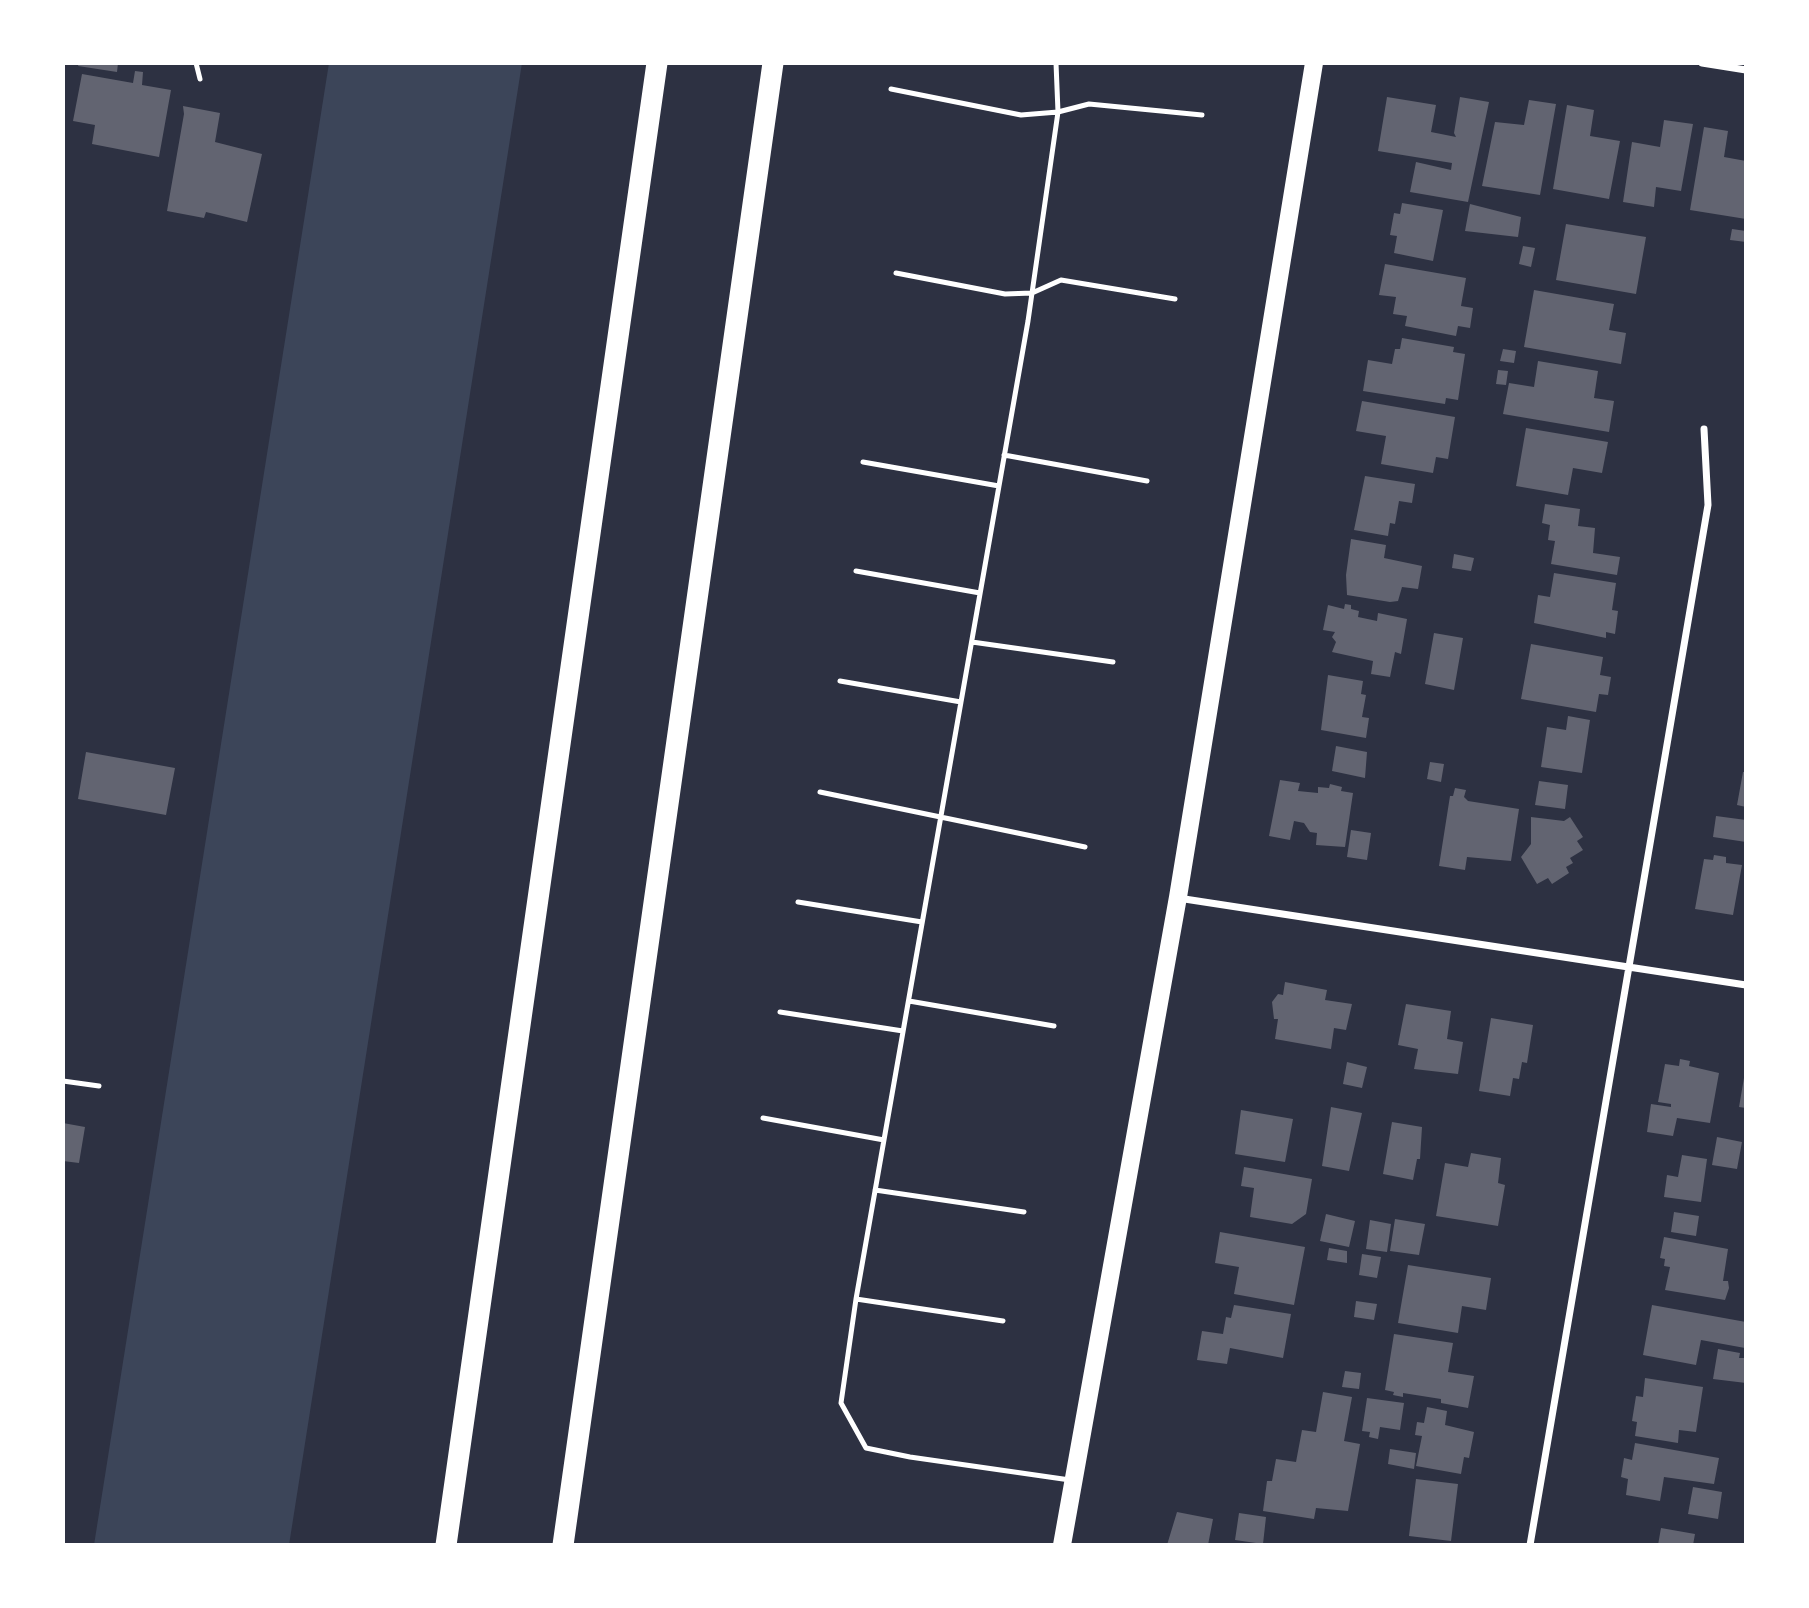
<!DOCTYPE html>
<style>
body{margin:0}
#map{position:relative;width:1809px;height:1608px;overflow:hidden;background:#2d3142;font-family:"PT Sans",sans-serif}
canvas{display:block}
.frame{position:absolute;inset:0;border:65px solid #fff;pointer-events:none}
</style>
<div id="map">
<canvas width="1809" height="1608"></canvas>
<div class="frame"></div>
</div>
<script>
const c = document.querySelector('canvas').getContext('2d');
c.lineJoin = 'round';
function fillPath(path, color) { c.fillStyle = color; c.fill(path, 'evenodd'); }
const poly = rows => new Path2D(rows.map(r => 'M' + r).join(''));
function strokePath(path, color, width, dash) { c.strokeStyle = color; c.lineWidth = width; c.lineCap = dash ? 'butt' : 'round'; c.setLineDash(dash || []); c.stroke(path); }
fillPath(poly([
 [329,63,522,63,289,1545,94,1545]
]), '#3c4559');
fillPath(poly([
 [79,63,118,63,117,72,78,66],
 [135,71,143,72,142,85,171,90,159,157,92,144,95,125,73,121,82,74,133,83],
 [1387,97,1436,105,1431,132,1456,137,1454,133,1460,97,1489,102,1468,202,1410,192,1416,162,1451,170,1452,163,1378,151],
 [1529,100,1556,104,1540,195,1482,186,1495,122,1524,125],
 [1567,105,1594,110,1590,136,1620,141,1609,199,1553,189],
 [183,106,220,113,215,142,262,154,247,222,206,212,204,218,167,211,184,114],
 [1664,120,1693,124,1681,191,1656,187,1654,207,1623,202,1632,142,1660,147],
 [1704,127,1728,131,1724,157,1746,161,1746,219,1690,210],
 [1402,203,1443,210,1433,261,1394,253,1397,236,1390,235,1394,213,1400,214],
 [1470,204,1521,217,1518,237,1465,231],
 [1566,224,1646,237,1636,294,1556,280],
 [1732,229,1746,231,1746,242,1730,240],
 [1523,246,1535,248,1531,267,1519,264],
 [1385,264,1466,278,1461,306,1473,308,1470,328,1458,326,1456,336,1405,326,1407,316,1393,314,1396,297,1379,295],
 [1534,290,1614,304,1609,330,1626,333,1621,364,1524,347],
 [1402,338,1454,347,1453,352,1465,354,1458,400,1446,398,1445,404,1363,391,1368,360,1392,364,1395,349,1400,349],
 [1503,349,1516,351,1514,363,1500,361],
 [1538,361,1598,371,1594,398,1614,401,1609,432,1503,414,1509,383,1534,387],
 [1498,370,1508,371,1506,385,1496,384],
 [1362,401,1455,417,1448,459,1436,457,1433,473,1381,464,1386,436,1356,431],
 [1526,428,1608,442,1602,473,1573,468,1568,495,1516,486],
 [1365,476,1415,484,1412,503,1399,501,1395,524,1390,523,1388,536,1354,530],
 [1545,504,1580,509,1578,526,1595,528,1593,553,1620,557,1617,575,1551,564,1555,541,1548,540,1550,525,1542,523],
 [1351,539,1386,545,1384,558,1422,566,1418,589,1402,587,1398,601,1390,602,1347,595,1346,575],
 [1454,554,1474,558,1471,571,1452,568],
 [1554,573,1616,583,1612,610,1618,611,1615,634,1606,632,1606,638,1534,623,1538,595,1550,597],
 [1345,604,1351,605,1351,609,1359,611,1358,617,1377,621,1378,613,1407,619,1401,654,1395,652,1390,677,1371,674,1373,661,1332,652,1336,642,1332,637,1335,632,1323,630,1328,605,1344,609],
 [1434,633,1463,638,1454,690,1425,684],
 [1531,644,1603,657,1600,675,1611,677,1608,695,1599,694,1596,712,1521,699],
 [1328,675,1363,681,1361,694,1366,695,1362,717,1369,718,1366,738,1321,730],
 [1568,716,1590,720,1582,773,1541,767,1547,727,1566,730],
 [1336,746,1367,752,1365,778,1332,771],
 [86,752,175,768,166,815,78,799],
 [1430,762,1444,764,1441,782,1427,779],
 [1743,772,1746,772,1746,807,1737,805],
 [1280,780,1300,783,1298,791,1318,793,1318,787,1329,788,1330,784,1342,787,1341,791,1353,793,1345,847,1316,845,1317,833,1310,832,1304,823,1294,821,1290,840,1269,836],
 [1539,781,1568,785,1565,809,1535,805],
 [1455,788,1466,790,1464,797,1468,801,1519,809,1511,861,1467,857,1465,870,1439,866,1450,796,1453,796],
 [1716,816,1746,820,1746,842,1713,837],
 [1531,817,1564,821,1570,817,1583,837,1577,841,1583,850,1570,858,1573,863,1566,867,1569,873,1552,884,1548,878,1537,884,1521,857,1531,844],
 [1351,830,1371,833,1367,860,1347,857],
 [1714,855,1726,857,1726,863,1742,865,1733,915,1695,909,1704,859,1713,860],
 [1285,982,1327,990,1325,1000,1352,1004,1346,1030,1334,1028,1331,1049,1275,1039,1278,1019,1274,1019,1272,1002,1278,994,1283,995],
 [1406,1004,1451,1011,1447,1039,1463,1042,1458,1074,1414,1069,1418,1049,1398,1045],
 [1491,1018,1533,1025,1527,1063,1522,1062,1519,1079,1513,1078,1510,1096,1479,1091],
 [1680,1059,1690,1061,1689,1066,1719,1073,1710,1123,1677,1118,1673,1136,1647,1132,1651,1104,1671,1107,1671,1104,1658,1102,1665,1064,1679,1066],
 [1347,1062,1367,1067,1362,1088,1343,1084],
 [1745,1072,1746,1072,1746,1108,1739,1107],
 [1331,1107,1362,1113,1349,1171,1322,1166],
 [1241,1110,1293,1119,1285,1162,1235,1154],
 [1392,1122,1422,1127,1420,1159,1417,1159,1413,1180,1383,1174],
 [63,1123,85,1127,79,1163,63,1161],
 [1717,1137,1742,1142,1737,1169,1712,1165],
 [1471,1153,1501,1158,1498,1183,1505,1185,1498,1226,1436,1216,1445,1163,1468,1167],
 [1682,1155,1707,1159,1701,1202,1664,1197,1667,1175,1678,1177],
 [1244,1167,1312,1179,1306,1214,1292,1224,1250,1217,1254,1188,1241,1186],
 [1674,1212,1699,1216,1696,1236,1671,1232],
 [1326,1214,1355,1221,1349,1247,1320,1241],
 [1395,1219,1425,1224,1419,1255,1390,1251],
 [1370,1220,1391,1224,1387,1252,1366,1249],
 [1220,1232,1305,1247,1294,1305,1234,1294,1239,1267,1215,1263],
 [1664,1237,1728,1249,1723,1281,1728,1281,1729,1288,1725,1300,1665,1290,1670,1267,1664,1266,1665,1259,1660,1258],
 [1329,1248,1347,1251,1347,1263,1327,1260],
 [1362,1254,1381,1257,1377,1278,1359,1275],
 [1408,1265,1491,1278,1486,1310,1462,1306,1458,1333,1398,1323],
 [1356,1301,1377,1304,1374,1320,1354,1317],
 [1234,1305,1291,1314,1283,1358,1230,1348,1227,1364,1197,1360,1202,1331,1223,1334,1226,1317,1231,1318],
 [1652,1305,1746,1322,1745,1348,1701,1340,1696,1365,1643,1355],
 [1394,1334,1453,1343,1448,1372,1474,1376,1468,1408,1441,1403,1441,1399,1403,1393,1403,1397,1393,1395,1394,1392,1385,1390],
 [1718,1349,1740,1353,1739,1358,1745,1358,1746,1383,1713,1379],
 [1345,1371,1361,1373,1359,1389,1342,1387],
 [1645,1378,1703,1387,1696,1432,1679,1430,1678,1443,1635,1436,1637,1422,1632,1421,1636,1396,1643,1397],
 [1323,1392,1352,1397,1344,1441,1360,1444,1348,1511,1316,1508,1314,1519,1263,1511,1267,1481,1272,1481,1276,1459,1296,1462,1302,1430,1316,1432],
 [1367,1398,1404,1403,1400,1430,1380,1427,1378,1439,1369,1437,1370,1432,1362,1431],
 [1427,1407,1447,1411,1445,1425,1474,1432,1469,1458,1464,1457,1461,1474,1416,1466,1422,1436,1415,1435,1417,1422,1424,1423],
 [1635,1443,1719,1458,1714,1484,1664,1477,1660,1501,1626,1495,1628,1479,1621,1477,1624,1458,1632,1460],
 [1390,1449,1416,1453,1414,1469,1388,1464],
 [1416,1479,1458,1484,1451,1541,1409,1536],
 [1693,1487,1722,1492,1718,1519,1688,1514],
 [1177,1512,1213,1519,1208,1545,1167,1545],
 [1239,1513,1266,1517,1263,1544,1235,1540],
 [1661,1528,1695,1534,1693,1545,1658,1545]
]), '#626471');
strokePath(poly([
 [196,63,200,79],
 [891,89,1021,115,1058,112,1056,63],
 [896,273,1005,294,1032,293,1061,280,1175,299],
 [1004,455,1147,481],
 [863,462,999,486],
 [856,571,980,593],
 [972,642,1113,662],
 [840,681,961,702],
 [820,792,1085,847],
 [798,902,922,922],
 [909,1001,1054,1026],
 [780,1012,903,1031],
 [63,1081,99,1086],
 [763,1118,884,1140],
 [875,1190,1024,1212],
 [856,1299,1003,1321],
 [1070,1480,910,1457,866,1448,841,1403,856,1299,1028,321,1058,112,1089,104,1202,115]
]), '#fff', 5);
strokePath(poly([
 [1702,63,1746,70],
 [1178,898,1746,985],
 [1530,1545,1708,505,1704,429]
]), '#fff', 7);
strokePath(poly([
 [1062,1545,1178,897,1314,63]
]), '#fff', 18);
strokePath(poly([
 [446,1545,657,63],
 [563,1545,773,63]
]), '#fff', 21);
</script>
